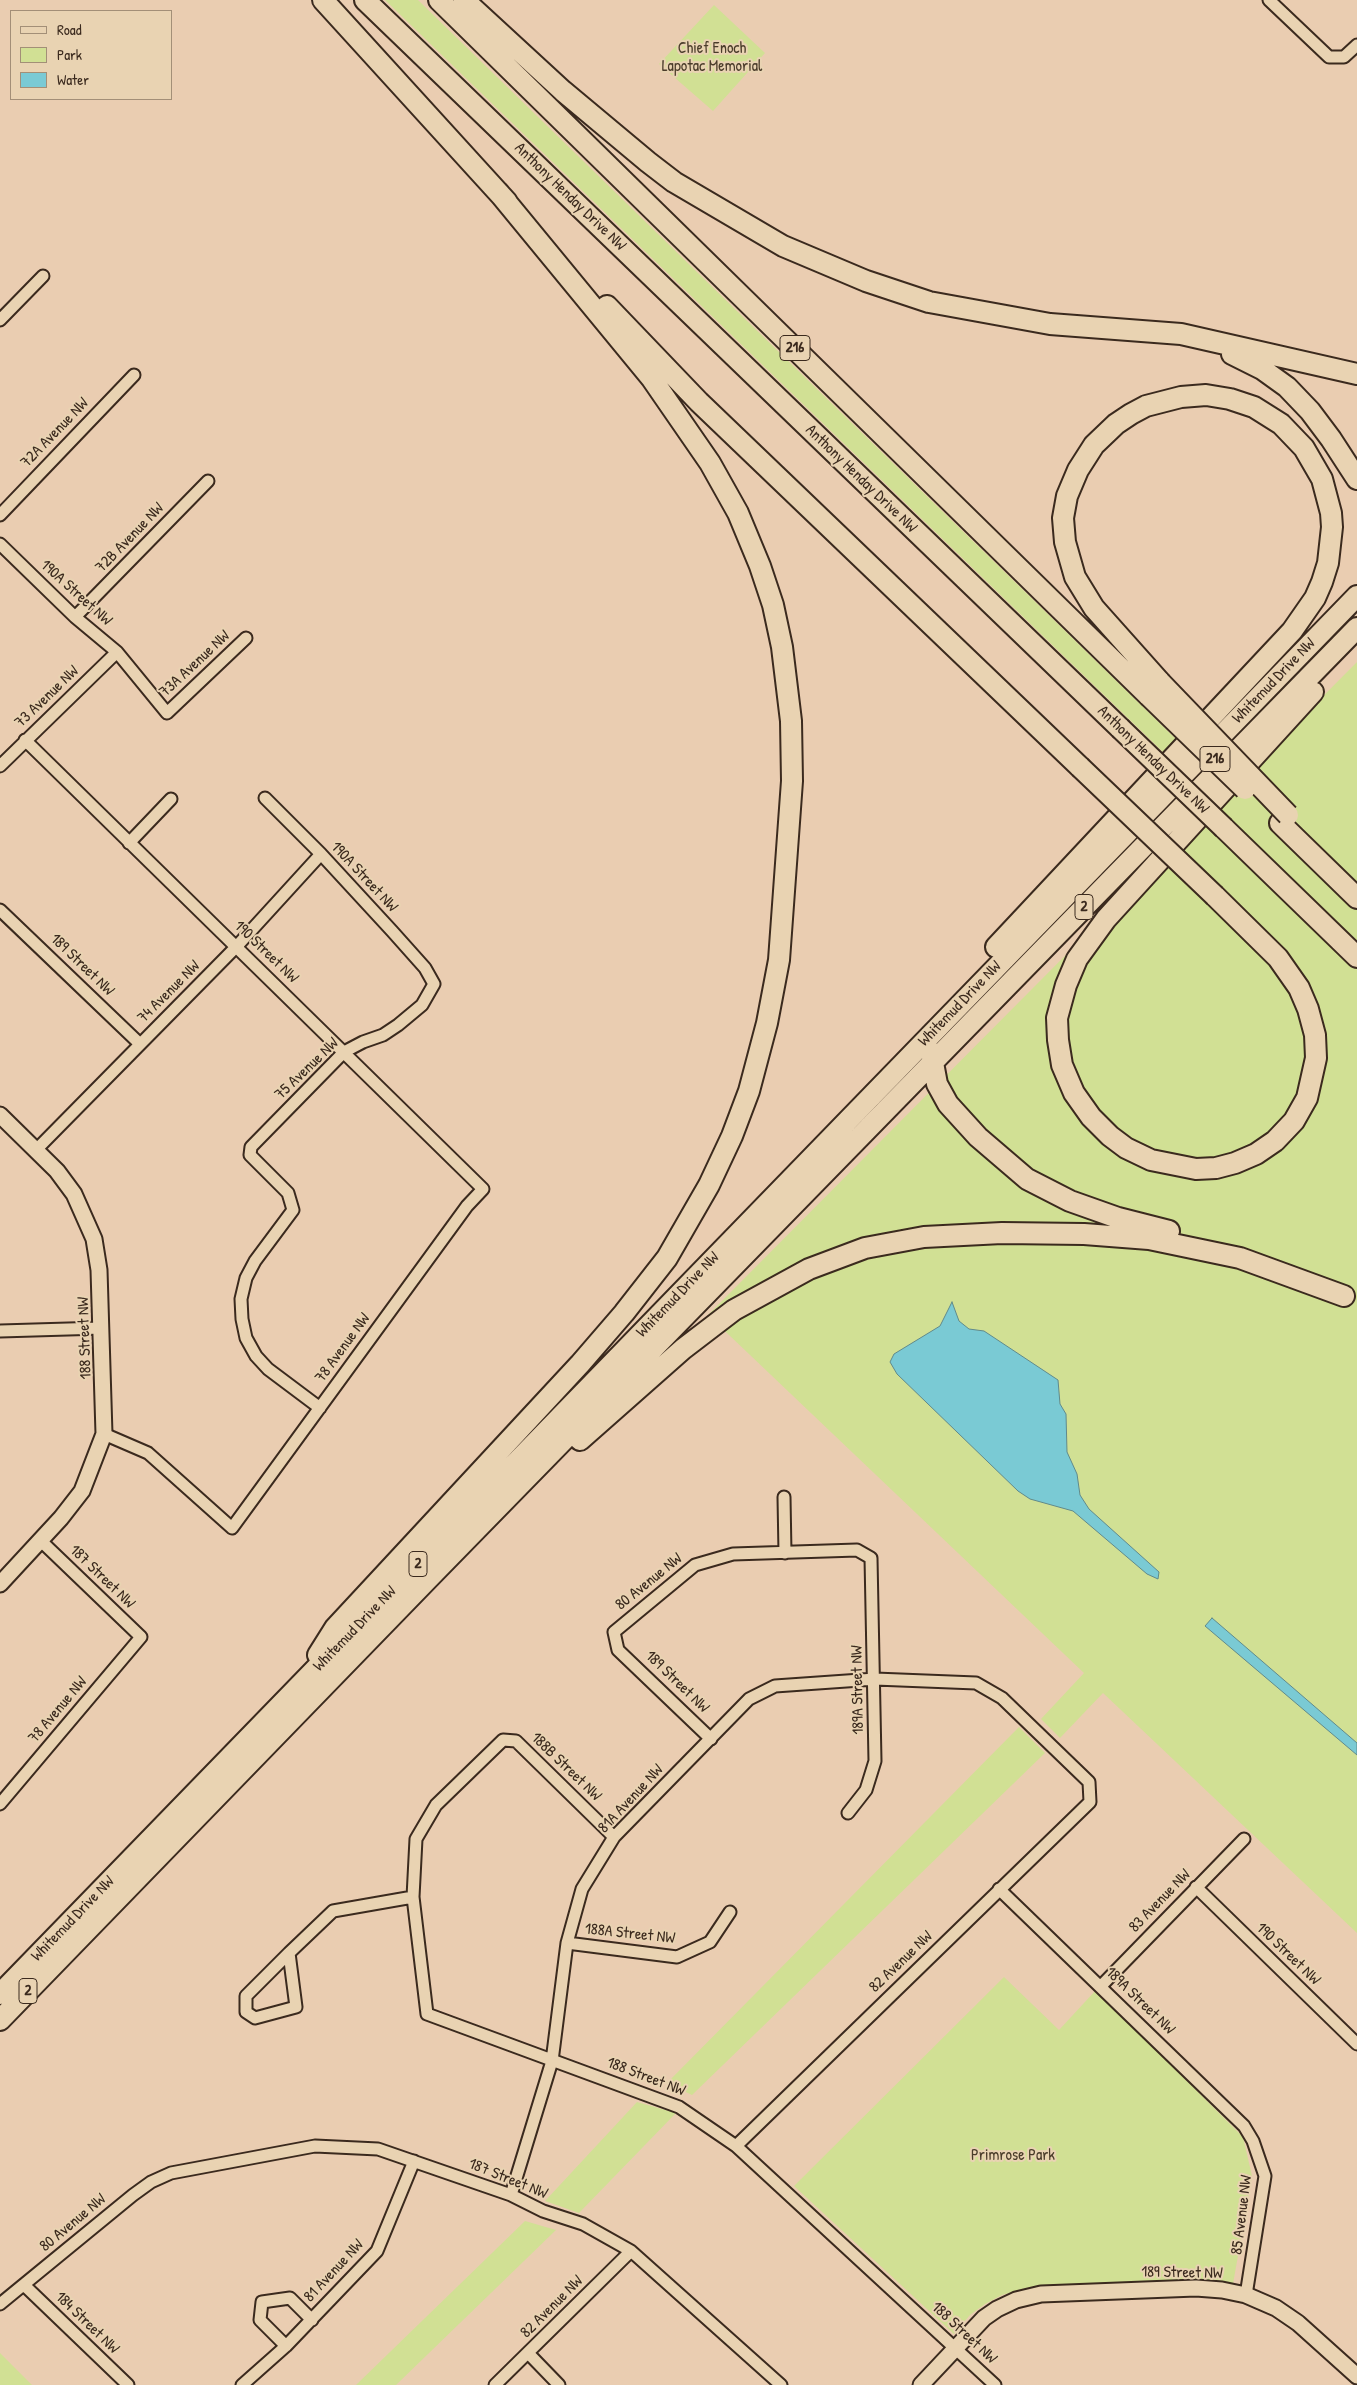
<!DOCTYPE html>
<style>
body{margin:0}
#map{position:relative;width:1357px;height:2385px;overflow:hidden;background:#eacdb1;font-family:"Patrick Hand",sans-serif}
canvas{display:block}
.legend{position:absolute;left:10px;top:10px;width:162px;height:90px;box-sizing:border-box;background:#e9d3b2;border:1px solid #a38f77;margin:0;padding:6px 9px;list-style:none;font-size:15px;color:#3b2a1e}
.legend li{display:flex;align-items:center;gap:10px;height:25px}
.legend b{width:25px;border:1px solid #a38f77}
</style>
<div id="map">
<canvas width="1357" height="2385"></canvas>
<ul class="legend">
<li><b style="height:6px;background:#e9d3b2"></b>Road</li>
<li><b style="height:14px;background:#d1e094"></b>Park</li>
<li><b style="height:14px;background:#7acad4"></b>Water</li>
</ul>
</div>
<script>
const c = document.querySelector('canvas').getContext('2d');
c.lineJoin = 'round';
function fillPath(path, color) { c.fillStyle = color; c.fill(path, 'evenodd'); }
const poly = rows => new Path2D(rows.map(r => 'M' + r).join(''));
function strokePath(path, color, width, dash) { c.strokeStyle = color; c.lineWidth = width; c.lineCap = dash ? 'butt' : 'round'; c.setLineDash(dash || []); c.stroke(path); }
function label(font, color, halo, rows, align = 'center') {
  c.font = font + ' "Patrick Hand",sans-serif'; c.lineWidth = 4; c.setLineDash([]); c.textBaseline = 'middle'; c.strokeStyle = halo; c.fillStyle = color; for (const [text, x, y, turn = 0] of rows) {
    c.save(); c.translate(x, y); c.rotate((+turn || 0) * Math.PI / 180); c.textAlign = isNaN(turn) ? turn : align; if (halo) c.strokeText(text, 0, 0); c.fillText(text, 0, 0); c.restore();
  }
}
fillPath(poly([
 [385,0,418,0,1177,740,1164,753],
 [714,5,765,53,713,111,659,64],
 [1357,662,1357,1933,1103,1693,1060,1738,1041,1719,1084,1673,708,1315],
 [1019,1727,1045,1753,692,2095,667,2083],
 [1004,1977,1059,2030,1096,1990,1243,2137,1252,2176,1233,2284,1092,2284,1026,2288,1002,2295,985,2304,970,2315,954,2334,794,2186],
 [637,2102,676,2113,579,2213,545,2201],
 [525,2221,556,2230,396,2385,356,2385],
 [0,2353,32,2385,0,2385]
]), '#d1e094');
const water = poly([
 [952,1302,959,1321,969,1329,984,1331,1058,1380,1060,1404,1066,1414,1067,1452,1077,1474,1080,1495,1089,1509,1159,1572,1158,1579,1147,1574,1073,1511,1030,1499,1018,1491,897,1374,890,1362,894,1354,940,1326,952,1302],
 [1212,1618,1357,1743,1357,1755,1205,1626,1212,1618]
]);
fillPath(water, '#7acad4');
strokePath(water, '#618a8b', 1);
const street = poly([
 [1269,0,1329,57,1344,57,1357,45],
 [0,320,43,276],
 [0,515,134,375],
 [0,544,75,617,117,652,167,713,246,638],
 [75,617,208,481],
 [25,740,483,1189,467,1206,232,1528,148,1453,104,1434],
 [0,766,117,652],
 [265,798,321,854,392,931,425,968,434,984,422,1005,398,1025,383,1035,363,1042,344,1052,251,1147,250,1155,288,1193,293,1210,255,1261,246,1278,241,1299,242,1319,246,1338,256,1356,268,1369,320,1408],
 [129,843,171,799],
 [0,910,140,1044],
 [36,1150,237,946,321,854],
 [0,1331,102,1328],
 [784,1497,785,1553],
 [711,1739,618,1650,614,1632,695,1565,733,1554,857,1550,871,1558,875,1761,866,1790,848,1813],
 [0,1804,141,1637,40,1540],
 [614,1837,516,1741,503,1740,436,1805,416,1839,413,1897,427,2014,679,2107,736,2146,995,2385],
 [1196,1887,1357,2044],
 [999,1889,1244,2126,1253,2141,1265,2176,1246,2295],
 [567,1943,677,1957,710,1942,730,1912],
 [289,1953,296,2007,255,2018,246,2012,246,1996,289,1953,333,1911,413,1897],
 [1101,1986,1244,1839],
 [511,2195,552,2061,567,1943,582,1889,614,1837,749,1699,775,1686,875,1679,976,1683,1002,1698,1089,1782,1090,1802,736,2146],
 [24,2285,128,2385],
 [0,2304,133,2195,151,2182,171,2173,315,2146,378,2149,511,2195,543,2211,583,2224,631,2251,781,2385],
 [286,2346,260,2320,262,2302,290,2298,312,2320],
 [528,2353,559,2385],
 [242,2385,286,2346,377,2251,414,2161],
 [495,2385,631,2251]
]);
const secondary = poly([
 [0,1115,57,1171,74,1194,94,1239,99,1270,104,1434,82,1491,61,1518,0,1584],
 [921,2385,984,2318,997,2309,1016,2300,1041,2294,1196,2288,1222,2290,1246,2295,1276,2308,1298,2323,1357,2376]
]);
const highway = poly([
 [323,0,507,202],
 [365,0,1120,728],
 [439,0,1149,696],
 [464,0,563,91,648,162,674,182,783,246,866,281,929,302,1050,324,1181,334,1357,374],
 [607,306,699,402,1080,767],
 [1232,354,1262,369,1287,387,1310,411,1331,439,1357,479],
 [1280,823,1357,898],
 [1224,828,1357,957],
 [1215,896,1278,958,1299,988,1308,1009,1315,1035,1316,1058,1307,1098,1294,1121,1275,1141,1256,1154,1235,1163,1216,1168,1196,1169,1151,1160,1126,1148,1110,1136,1091,1117,1074,1093,1062,1065,1058,1040,1057,1018,1066,985,1077,959,1106,919,1313,692],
 [996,947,1292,631,1315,598,1322,582,1328,563,1332,527,1331,513,1322,479,1304,448,1281,424,1254,407,1230,399,1206,395,1181,397,1146,406,1131,414,1116,424,1094,445,1078,470,1067,496,1063,518,1065,542,1075,577,1094,608,1160,682],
 [931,1052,937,1084,948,1104,978,1137,1027,1179,1070,1201,1118,1218,1169,1231],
 [580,1440,683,1349,734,1310,809,1269,865,1248,924,1237,1002,1233,1084,1234,1149,1239,1240,1258,1344,1296],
 [318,1655,335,1628,580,1364,624,1313,667,1258,709,1185,732,1136,749,1091,767,1023,779,960,792,781,791,721,782,647,773,605,760,566,738,513,710,463,652,379,499,193],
 [0,1994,1357,596],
 [0,2020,427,1580,1357,628]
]);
strokePath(street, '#3b2a1e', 15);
strokePath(secondary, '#3b2a1e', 19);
strokePath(highway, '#3b2a1e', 24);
strokePath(street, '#e9d3b2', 11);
strokePath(secondary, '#e9d3b2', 15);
strokePath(highway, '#e9d3b2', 20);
const highwayBridge = poly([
 [1160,682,1288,815],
 [1149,696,1245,789],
 [1120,728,1224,828],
 [1080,767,1215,896]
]);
strokePath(highwayBridge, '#3b2a1e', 24, []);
strokePath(highwayBridge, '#e9d3b2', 20);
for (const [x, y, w] of [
 [795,348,30],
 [1215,759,30],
 [1084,907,18],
 [418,1564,18],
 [28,1991,18]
]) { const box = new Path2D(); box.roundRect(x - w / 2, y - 12.5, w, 25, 4); c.fillStyle = '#e9d3b2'; c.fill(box); strokePath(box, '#3b2a1e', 1); }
label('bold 15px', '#3b2a1e', null, [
 ["216",795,348],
 ["216",1215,759],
 ["2",1084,907],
 ["2",418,1564],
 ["2",28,1991]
]);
label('16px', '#4a3c2a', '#e9d3b2', [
 ["Chief Enoch",712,49],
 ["Lapotac Memorial",712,67],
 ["Primrose Park",1013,2156]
]);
label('16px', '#3b2a1e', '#e9d3b2', [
 ["Anthony Henday Drive NW",570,197,44],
 ["72A Avenue NW",55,433,-46],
 ["Anthony Henday Drive NW",861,479,44],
 ["72B Avenue NW",130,538,-46],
 ["190A Street NW",76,593,42],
 ["73A Avenue NW",195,664,-43],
 ["Whitemud Drive NW",1274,681,-46],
 ["73 Avenue NW",47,697,-44],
 ["Anthony Henday Drive NW",1153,760,44],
 ["190A Street NW",364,877,47],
 ["190 Street NW",266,952,44],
 ["189 Street NW",82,965,44],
 ["74 Avenue NW",169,992,-45],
 ["Whitemud Drive NW",960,1004,-46],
 ["75 Avenue NW",307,1069,-44],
 ["Whitemud Drive NW",678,1295,-46],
 ["188 Street NW",85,1338,-92],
 ["78 Avenue NW",343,1348,-54],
 ["187 Street NW",102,1577,44],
 ["80 Avenue NW",649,1582,-39],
 ["Whitemud Drive NW",355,1629,-46],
 ["189 Street NW",677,1682,44],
 ["189A Street NW",858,1690,-91],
 ["78 Avenue NW",58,1710,-50],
 ["188B Street NW",566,1767,44],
 ["81A Avenue NW",631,1799,-47],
 ["83 Avenue NW",1160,1901,-46],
 ["Whitemud Drive NW",73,1919,-46],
 ["188A Street NW",630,1934,6],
 ["190 Street NW",1288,1954,44],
 ["82 Avenue NW",901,1962,-44],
 ["189A Street NW",1140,2001,44],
 ["188 Street NW",646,2077,21],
 ["187 Street NW",508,2179,22],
 ["85 Avenue NW",1242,2215,-83],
 ["80 Avenue NW",73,2223,-40],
 ["81 Avenue NW",334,2271,-47],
 ["189 Street NW",1182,2273,1],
 ["82 Avenue NW",552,2307,-45],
 ["184 Street NW",87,2323,44],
 ["188 Street NW",964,2333,43]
]);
</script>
